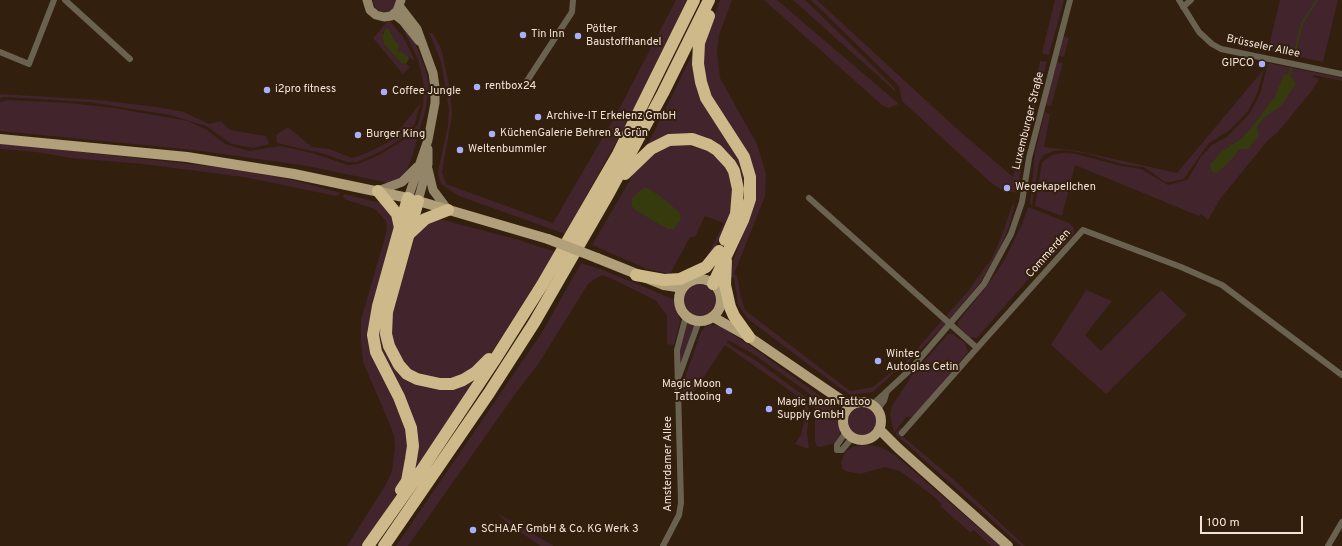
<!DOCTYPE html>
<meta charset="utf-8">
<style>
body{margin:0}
#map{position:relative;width:1342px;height:546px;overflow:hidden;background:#331f0d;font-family:Overpass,sans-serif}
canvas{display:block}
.scale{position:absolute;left:1200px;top:516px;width:103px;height:18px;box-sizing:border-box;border:2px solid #f2e3d9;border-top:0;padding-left:5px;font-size:12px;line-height:14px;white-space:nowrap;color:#f2e3d9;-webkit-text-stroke:3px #331f0d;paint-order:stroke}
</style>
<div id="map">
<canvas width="1342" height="546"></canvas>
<div class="scale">100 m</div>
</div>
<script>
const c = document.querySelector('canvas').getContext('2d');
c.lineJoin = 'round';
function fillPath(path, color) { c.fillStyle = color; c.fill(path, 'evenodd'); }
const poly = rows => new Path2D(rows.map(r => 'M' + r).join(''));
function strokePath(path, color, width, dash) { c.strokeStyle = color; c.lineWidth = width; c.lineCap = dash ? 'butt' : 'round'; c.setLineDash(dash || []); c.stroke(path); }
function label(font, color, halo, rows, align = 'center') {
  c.font = font + ' Overpass,sans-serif'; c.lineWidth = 4; c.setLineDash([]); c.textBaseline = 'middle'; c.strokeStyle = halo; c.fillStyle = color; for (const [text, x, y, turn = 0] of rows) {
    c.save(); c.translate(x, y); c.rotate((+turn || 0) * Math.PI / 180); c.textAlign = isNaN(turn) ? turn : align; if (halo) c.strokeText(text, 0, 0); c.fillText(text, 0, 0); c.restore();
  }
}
fillPath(poly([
 [372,0,397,0,396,6,391,11,384,12,377,10],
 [676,0,687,0,633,112,565,234,459,196,441,184,438,174,439,167,448,125,449,109,441,62,429,32,433,34,441,48,450,89,452,115,442,172,446,184,553,223,617,113],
 [720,0,732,0,719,35,717,51,720,78,757,144,766,174,765,196,734,274,737,275,741,298,745,310,850,391,873,387,894,370,902,366,969,290,992,258,1002,235,1013,203,1014,207,1009,227,999,251,980,283,948,321,906,365,896,371,873,392,851,395,840,388,748,319,738,305,734,278,730,277,733,261,752,211,754,196,711,96,702,68,705,41],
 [764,0,777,0,899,104,888,108,882,105],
 [793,0,805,0,865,58,895,89,895,91],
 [811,0,817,0,956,128,1013,177,1016,164,1019,165,1018,168,1021,169,1017,193,1000,189,989,181,902,101,899,86],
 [1055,0,1064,0,1049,55,1042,53],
 [1280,0,1338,0,1323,62,1268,50],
 [389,20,404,38,415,61,398,51,399,44,395,41,391,32,383,32,382,36,384,44,401,63,406,64,410,67,403,74,373,38],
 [404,26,415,43,425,68,429,85,426,108,412,157,406,173,401,178,389,183,307,166,194,150,0,131,0,102,7,100,70,103,114,108,188,121,207,130,225,144,249,151,280,146,312,153,348,165,358,164,381,154,405,139,418,124,423,106,424,86,418,59,402,27],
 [1064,36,1069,38,1064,57,1059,56],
 [696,47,695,62,747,172,744,214,738,175,697,137,644,152],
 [1040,61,1047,62,1034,110,1032,111,1029,110],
 [1057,62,1063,63,1051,106,1046,105],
 [1268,63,1342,78,1342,81,1313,75,1313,77,1319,79,1311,92,1277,133,1269,139,1220,199,1208,220,1201,214,1199,216,1075,165,1062,216,1035,206,1042,162,1052,155,1063,153,1076,154,1121,166,1141,169,1168,185,1183,181,1188,179,1200,158,1212,145,1227,137,1250,113,1260,94],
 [1264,69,1257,94,1248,111,1231,129,1208,144,1184,179,1171,182,1165,182,1144,167,1122,164,1084,153,1065,150,1054,151,1044,155,1039,162,1032,205,1030,204,1035,152,1045,112,1050,114,1044,147,1078,151,1177,173],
 [0,94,99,100,157,107,184,112,209,124,221,121,230,130,266,136,269,144,253,148,232,144,206,126,170,115,89,102,5,97,0,98],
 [420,104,415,123,408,134,382,151,357,162,347,162,325,154,277,143,276,135,288,127,312,147,329,149,352,158,369,152,396,138,398,131],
 [1024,130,1027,131,1027,141,1023,156,1021,155,1020,160,1017,159],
 [0,143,226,168,293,180,341,193,336,196,244,177,143,164,71,158,36,152,0,149],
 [677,144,706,149,720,160,729,172,735,193,729,220,708,261,705,260,724,223,705,216,695,237,690,237,670,274,647,269,592,245,636,170,649,156,666,147],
 [344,194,385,204,397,221,372,323,389,388,409,434,405,475,396,495,362,546,347,546,385,486,392,471,395,447,394,436,388,420,363,362,361,341,361,320,387,230,386,221,375,209,347,200,343,197],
 [1028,207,1069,223,1074,228,1074,234,1053,256,1050,254,977,338,969,337,958,326,958,322,986,287,1005,259,1022,224],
 [439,219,519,240,556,252,488,358,456,380,417,377,394,350,389,314,405,270,417,231,424,223],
 [581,263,603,270,673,299,676,302,680,321,674,345,667,344,667,315,655,300,608,277,602,275,593,280,588,284,539,363,518,390,408,546,396,546,541,334],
 '682 301a17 17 0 1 1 34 0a17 17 0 1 1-34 0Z',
 [1086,290,1112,301,1085,335,1101,351,1161,290,1187,315,1106,394,1051,345],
 [687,322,695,326,680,367,679,351],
 [382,325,415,383,478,375,410,477,414,458,376,339,376,327],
 [711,325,720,326,752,347,833,405,838,414,841,432,835,443,820,447,817,446,815,442,815,407,810,394,755,355,728,340,727,343,758,362,807,398,809,414,807,433,809,449,795,444,801,435,804,422,805,406,803,400,725,345,694,392,683,393,685,377,701,332,705,327],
 [948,334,953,334,965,343,968,352,913,417,906,417,894,433,890,414,892,406,912,375],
 '846 421a16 16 0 1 1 32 0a16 16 0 1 1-32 0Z',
 [901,427,903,429,899,433,952,478,1025,546,1021,546,895,434],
 [869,445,881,447,895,455,1000,546,991,546,974,530,970,532,940,506,942,504,932,495,900,471,885,467,860,474,845,471,842,468,841,462,845,452,854,446],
 [497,513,554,546,541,546,511,526]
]), '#42242c');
fillPath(poly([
 [386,29,389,29,395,41,399,44,398,51,408,56,409,59,406,64,401,63,384,44,382,36],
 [1284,75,1289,75,1296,83,1282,105,1265,117,1257,126,1259,135,1248,149,1239,149,1233,158,1217,173,1212,172,1210,165,1222,151,1240,140,1251,128,1274,98],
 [643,188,647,188,660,196,679,212,681,219,674,229,668,229,635,210,632,206,632,198]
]), '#363b0d');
strokePath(poly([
 [1294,56,1302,23,1317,0],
 [1289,75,1291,68]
]), '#363b0d', 2);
strokePath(poly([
 [65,0,130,59],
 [1179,0,1199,32,1212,44,1221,49,1342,74],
 [1183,7,1191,0],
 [0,52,29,64,54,0],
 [523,87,572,12,573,0],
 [809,198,977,348,902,433],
 [977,348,1083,230,1181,267,1222,285,1342,375],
 [679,376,699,321],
 [872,405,911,369,984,284,1011,234,1022,202,1029,158,1070,0],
 [877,410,884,401,887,391],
 [846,432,837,445,837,450,842,450,852,438],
 [663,546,679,515,681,503,677,350,686,316],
 [1328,546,1342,522]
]), '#6a6250', 6);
strokePath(poly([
 [367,0,370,10,376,15,384,17,391,16,397,11,401,0],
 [400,7,417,29,433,73,435,87,435,103,428,140,408,198],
 [394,14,403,21,419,41],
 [428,169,433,190,448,210],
 [378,191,402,182,417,167],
 [418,201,428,164,428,149]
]), '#928568', 9);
strokePath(poly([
 [0,139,187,157,294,174,408,198,548,239],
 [597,258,664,285,683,288],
 '679 300a21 21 0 1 1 42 0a21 21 0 1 1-42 0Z',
 [713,317,749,337,850,406],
 '843 421a19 19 0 1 1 38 0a19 19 0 1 1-38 0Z',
 [879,429,898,448,1008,546]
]), '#b1a07a', 10);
strokePath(poly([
 [709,16,699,43,698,64,701,82,706,98,744,157,750,177,750,199,743,220,713,284],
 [625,174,651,149,669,140,692,139,709,145,717,150,730,164,734,171,738,189,736,214,725,240],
 [378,191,397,214,400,228],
 [418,201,387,312,386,334,389,346,399,365,407,374,417,379,440,384,452,384,463,380,476,372,489,359],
 [409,234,425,219,448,210],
 [726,261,725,285,730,307,734,316,749,337],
 [636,275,664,280,680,279,706,267,719,251],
 [401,490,407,481,411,459,413,446,411,428,399,397,376,352,373,335,378,306,408,198],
 [368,546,421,471,494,361,542,285,618,154,694,0],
 [384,546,489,393,534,323,609,193,663,93,709,0]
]), '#cdb98a', 12);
strokePath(poly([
 [548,239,597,258]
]), '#b1a07a', 10);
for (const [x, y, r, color] of [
 [523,35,4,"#a8b0fc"],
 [578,36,4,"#a8b0fc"],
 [1262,64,4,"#a8b0fc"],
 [477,87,4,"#a8b0fc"],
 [267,90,4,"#a8b0fc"],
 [384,92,4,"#a8b0fc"],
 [538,117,4,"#a8b0fc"],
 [492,134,4,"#a8b0fc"],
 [358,135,4,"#a8b0fc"],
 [460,150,4,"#a8b0fc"],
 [1007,188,4,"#a8b0fc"],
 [878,361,4,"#a8b0fc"],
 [729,391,4,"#a8b0fc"],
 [769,409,4,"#a8b0fc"],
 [473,530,4,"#a8b0fc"]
]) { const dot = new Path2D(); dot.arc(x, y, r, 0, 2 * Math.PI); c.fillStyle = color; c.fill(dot); strokePath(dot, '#331f0d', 1.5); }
label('11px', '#f2e3d9', '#331f0d', [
 ["Pötter",586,30],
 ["Baustoffhandel",586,43],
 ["Tin Inn",531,35],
 ["GIPCO",1254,64,"right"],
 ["rentbox24",485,87],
 ["i2pro fitness",275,90],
 ["Coffee Jungle",392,92],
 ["Archive-IT Erkelenz GmbH",546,117],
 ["KüchenGalerie Behren & Grün",500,134],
 ["Burger King",366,135],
 ["Weltenbummler",468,150],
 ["Wegekapellchen",1015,188],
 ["Wintec",886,355],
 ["Autoglas Cetin",886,368],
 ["Magic Moon",721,385,"right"],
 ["Tattooing",721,398,"right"],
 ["Magic Moon Tattoo",777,403],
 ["Supply GmbH",777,416],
 ["SCHAAF GmbH & Co. KG Werk 3",481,530]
], 'left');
label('11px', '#f2e3d9', '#331f0d', [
 ["Brüsseler Allee",1263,47,12],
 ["Luxemburger Straße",1029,121,-76],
 ["Commerden",1049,254,-48],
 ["Amsterdamer Allee",669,464,-90]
]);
</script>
